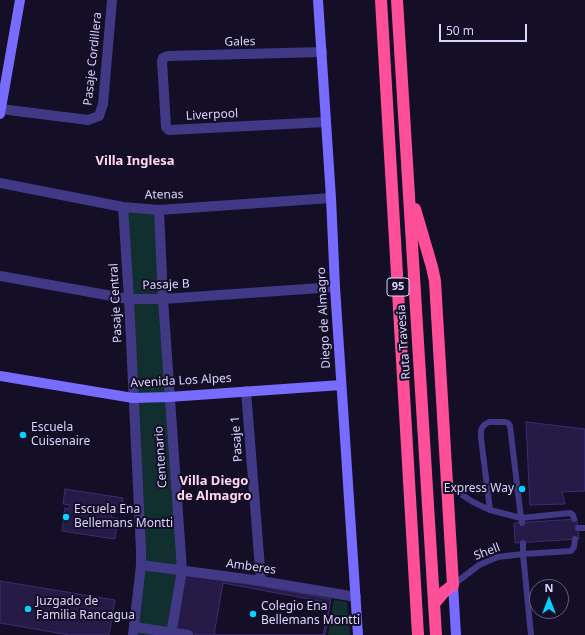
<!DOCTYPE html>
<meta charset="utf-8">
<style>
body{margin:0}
#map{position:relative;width:585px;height:635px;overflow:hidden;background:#140f26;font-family:"Noto Sans",sans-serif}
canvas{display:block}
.north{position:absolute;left:529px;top:579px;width:40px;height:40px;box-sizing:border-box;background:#140f26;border:1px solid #645e7d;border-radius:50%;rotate:0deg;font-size:11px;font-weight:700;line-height:16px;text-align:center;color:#dbd4ff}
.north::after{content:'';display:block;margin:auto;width:14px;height:18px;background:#00d5ff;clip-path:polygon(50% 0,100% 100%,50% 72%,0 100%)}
.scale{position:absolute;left:439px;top:24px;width:88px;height:18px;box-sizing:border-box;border:2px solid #dbd4ff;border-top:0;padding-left:5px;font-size:12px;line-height:14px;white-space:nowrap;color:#dbd4ff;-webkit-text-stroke:3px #140f26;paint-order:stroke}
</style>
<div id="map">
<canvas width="585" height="635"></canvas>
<div class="north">N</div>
<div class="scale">50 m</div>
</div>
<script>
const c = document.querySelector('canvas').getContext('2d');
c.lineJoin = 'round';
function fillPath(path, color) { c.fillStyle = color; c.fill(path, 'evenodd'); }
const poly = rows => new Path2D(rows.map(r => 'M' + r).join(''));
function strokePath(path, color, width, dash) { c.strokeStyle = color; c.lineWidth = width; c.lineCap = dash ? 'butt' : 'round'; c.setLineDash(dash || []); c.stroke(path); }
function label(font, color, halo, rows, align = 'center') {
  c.font = font + ' "Noto Sans",sans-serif'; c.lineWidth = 4; c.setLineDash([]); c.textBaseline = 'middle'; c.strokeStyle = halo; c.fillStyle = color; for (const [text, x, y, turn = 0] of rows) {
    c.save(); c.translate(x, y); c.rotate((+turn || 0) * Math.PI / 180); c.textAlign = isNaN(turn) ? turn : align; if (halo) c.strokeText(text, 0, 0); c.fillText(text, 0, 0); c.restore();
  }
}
fillPath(poly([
 [126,210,157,212,179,570,169,635,135,635,144,565],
 [334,600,347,602,350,635,328,635]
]), '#122f30');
const building = poly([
 [526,422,585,429,585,491,562,492,565,504,530,505,526,422],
 [65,489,123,498,120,513,112,512,111,517,118,518,115,539,62,531,65,508,69,509,70,505,63,504,65,489],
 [577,519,579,539,515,543,514,523,577,519],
 [185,572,331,599,325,635,201,635,175,630,185,572],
 [0,581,115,600,109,635,69,635,0,623,0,581],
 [223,583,330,603,323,635,214,635,223,583]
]);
fillPath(building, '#261a47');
strokePath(building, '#3f2c74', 1);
strokePath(poly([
 [447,485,473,502,490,510,521,518,522,523],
 [490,510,481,438,481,430,484,425,489,422,505,422,508,423,510,426,521,518,570,513,573,515,574,519],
 [578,528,585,528],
 [453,585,479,565,498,557,523,554,523,543],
 [531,635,523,554,571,551,574,547,575,539]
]), '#413986', 6);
strokePath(poly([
 [322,52,168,56,163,58,162,61,166,127,169,130,326,122],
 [1,109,88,120,99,116,103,104,112,0],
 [0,183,123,207,159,210,331,198],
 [123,207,129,299,141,550,141,565,133,635],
 [159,210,163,299,182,570,171,635],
 [0,276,129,299,163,299,335,287],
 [246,391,261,581],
 [141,565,261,581,356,597],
 [134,627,188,635]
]), '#413986', 10);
strokePath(poly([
 [318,0,331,198,335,287,358,635],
 [0,114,20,0],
 [0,376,133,398,169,397,341,385],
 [453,585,456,635]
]), '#786bff', 10);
strokePath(poly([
 [381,0,418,635],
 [397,0,436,635],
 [415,209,432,267,435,281,453,585,444,592,434,604]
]), '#ff4f98', 12);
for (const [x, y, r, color] of [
 [23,435,4,"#00d5ff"],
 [522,489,4,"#00d5ff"],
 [66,517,4,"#00d5ff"],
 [28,609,4,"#00d5ff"],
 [253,614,4,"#00d5ff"]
]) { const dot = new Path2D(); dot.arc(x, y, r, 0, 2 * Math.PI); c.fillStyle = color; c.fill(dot); strokePath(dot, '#140f26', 1.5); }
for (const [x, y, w] of [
 [398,287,22]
]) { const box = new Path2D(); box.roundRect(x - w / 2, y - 9, w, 18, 3); c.fillStyle = '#140f26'; c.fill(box); strokePath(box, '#dbd4ff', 1); }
label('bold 11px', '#dbd4ff', null, [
 ["95",398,287]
]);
label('12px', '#dbd4ff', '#140f26', [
 ["Gales",240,42,-1],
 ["Pasaje Cordillera",93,59,-84],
 ["Liverpool",212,115,-3],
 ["Atenas",164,195,-1],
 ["Pasaje B",166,285,-2],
 ["Pasaje Central",116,303,-93],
 ["Diego de Almagro",324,318,-93],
 ["Ruta Travesía",404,342,-94],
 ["Avenida Los Alpes",181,381,-3],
 ["Pasaje 1",237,439,-94],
 ["Centenario",161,457,-94],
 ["Shell",487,552,-21],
 ["Amberes",251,567,8]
]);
label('12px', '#dbd4ff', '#140f26', [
 ["Escuela",31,428],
 ["Cuisenaire",31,442],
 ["Express Way",514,489,"right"],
 ["Escuela Ena",74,510],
 ["Bellemans Montti",74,524],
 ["Juzgado de",36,602],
 ["Familia Rancagua",36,616],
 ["Colegio Ena",261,607],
 ["Bellemans Montti",261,621]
], 'left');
label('bold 13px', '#ffd6ed', '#140f26', [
 ["Villa Inglesa",135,161],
 ["Villa Diego",214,481],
 ["de Almagro",214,496]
]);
</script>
